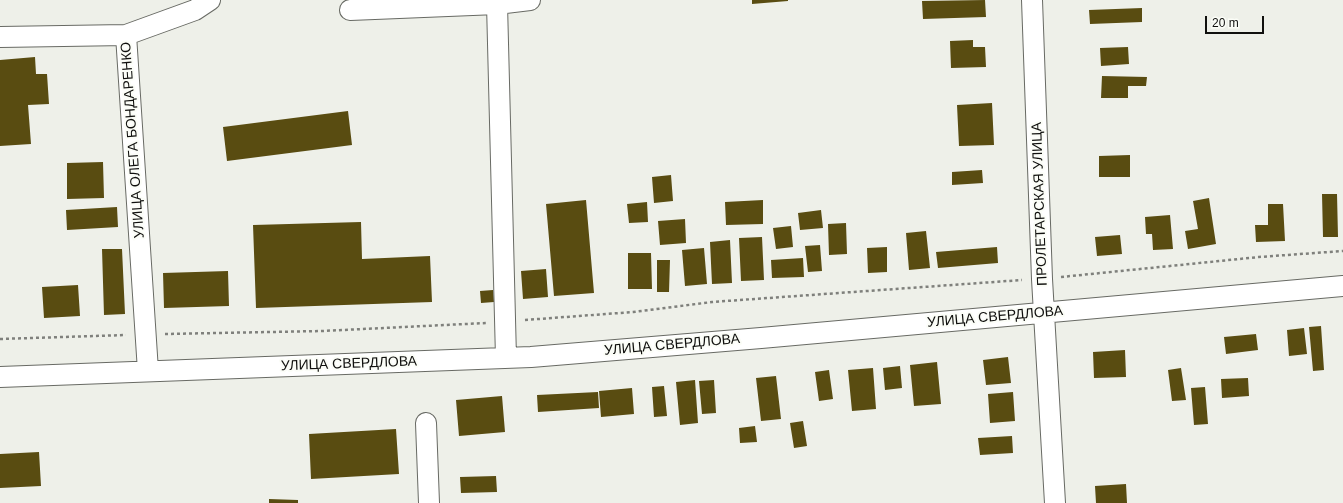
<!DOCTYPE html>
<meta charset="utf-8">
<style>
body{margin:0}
#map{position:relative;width:1343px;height:503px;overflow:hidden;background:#eef0e9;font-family:Helvetica,sans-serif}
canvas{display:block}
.scale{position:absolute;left:1205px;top:16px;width:59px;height:18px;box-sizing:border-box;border:2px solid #10100e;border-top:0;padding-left:5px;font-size:12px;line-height:14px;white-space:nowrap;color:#10100e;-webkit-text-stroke:3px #fbfdf7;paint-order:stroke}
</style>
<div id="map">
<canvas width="1343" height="503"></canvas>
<div class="scale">20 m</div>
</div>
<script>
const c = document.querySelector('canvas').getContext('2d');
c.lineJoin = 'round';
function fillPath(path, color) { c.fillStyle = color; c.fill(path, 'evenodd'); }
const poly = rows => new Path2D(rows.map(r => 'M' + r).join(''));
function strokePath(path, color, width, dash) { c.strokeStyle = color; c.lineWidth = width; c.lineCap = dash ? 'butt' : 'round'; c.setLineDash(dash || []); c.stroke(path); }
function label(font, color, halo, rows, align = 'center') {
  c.font = font + ' Helvetica,sans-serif'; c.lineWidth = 4; c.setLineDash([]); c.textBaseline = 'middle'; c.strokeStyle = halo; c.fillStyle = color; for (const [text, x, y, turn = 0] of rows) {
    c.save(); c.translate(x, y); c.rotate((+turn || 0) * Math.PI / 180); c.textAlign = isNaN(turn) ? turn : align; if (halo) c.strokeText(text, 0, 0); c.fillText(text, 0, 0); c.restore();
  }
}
fillPath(poly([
 [752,0,788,0,788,1,752,4],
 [985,0,986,17,923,19,922,1],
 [1142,8,1142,22,1090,24,1089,10],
 [973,40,973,47,985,47,986,67,951,68,950,41],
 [1128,47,1129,64,1101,66,1100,48],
 [35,57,36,74,47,74,49,104,28,105,31,144,0,146,0,60],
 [1102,76,1147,77,1146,86,1128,86,1128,98,1101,98],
 [992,103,994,145,959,146,957,105],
 [348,111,352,145,227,161,223,127],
 [1130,155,1130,177,1099,177,1099,156],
 [103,162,104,198,67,199,67,163],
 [982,170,983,183,952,185,952,172],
 [671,175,673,201,654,203,652,177],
 [1322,194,1337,194,1338,237,1323,237],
 [1209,198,1216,244,1188,249,1185,231,1198,229,1193,201],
 [586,200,594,293,554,296,546,204],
 [763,200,763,224,726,225,725,202],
 [647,202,648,222,629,223,627,204],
 [1268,204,1283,204,1285,241,1256,242,1255,225,1268,225],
 [117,207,118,227,67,230,66,210],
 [821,210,823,228,800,230,798,213],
 [1170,215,1173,249,1153,250,1152,234,1146,234,1145,217],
 [685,219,686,243,660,245,658,221],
 [361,222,362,259,430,256,432,302,256,308,253,225],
 [846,223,847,254,829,255,828,224],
 [791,226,793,247,776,249,773,228],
 [926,231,930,268,909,270,906,233],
 [1120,235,1122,254,1097,256,1095,237],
 [762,237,764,280,741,281,739,238],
 [730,240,732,283,712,284,710,242],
 [820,245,822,271,808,272,805,246],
 [887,247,887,272,868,273,867,248],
 [997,247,998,263,938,268,936,252],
 [704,248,707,284,685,286,682,250],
 [102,249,122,249,125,314,104,315],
 [628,253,651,253,652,289,628,289],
 [803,258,804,277,772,278,771,260],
 [657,260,670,260,669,292,657,292],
 [546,269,548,297,523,299,521,271],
 [228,271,229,306,164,308,163,273],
 [78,285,80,316,44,318,42,287],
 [493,290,494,302,481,303,480,291],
 [1321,326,1324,370,1313,371,1309,327],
 [1304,328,1307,354,1289,356,1287,330],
 [1256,334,1258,350,1226,354,1224,337],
 [1125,350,1126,377,1094,378,1093,352],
 [1008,357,1011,383,986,385,983,360],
 [937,362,941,404,914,406,910,365],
 [900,366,902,388,885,390,883,368],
 [873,368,876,409,852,411,848,370],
 [1181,368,1186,400,1172,401,1168,370],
 [829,370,833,399,819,401,815,372],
 [776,376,781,419,761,421,756,378],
 [1248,378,1249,396,1222,398,1221,379],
 [695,380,698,423,680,425,676,382],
 [714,380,716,413,702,414,699,381],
 [664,386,667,416,654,417,652,387],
 [1205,387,1208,424,1194,425,1191,388],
 [632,388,634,414,601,417,599,391],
 [598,392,599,408,538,412,537,395],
 [1013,392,1015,421,990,423,988,394],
 [502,396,505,432,459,436,456,400],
 [803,421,807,446,794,448,790,423],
 [755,426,757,442,740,443,739,428],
 [396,429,399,474,311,479,309,434],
 [1012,436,1013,453,980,455,978,438],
 [39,452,41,486,0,488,0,454],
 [496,476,497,492,461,493,460,477],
 [1126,484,1127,503,1096,503,1095,486],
 [269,499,298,500,298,503,269,503]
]), '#594c11');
const minor = poly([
 [1032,0,1042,279,1055,503],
 [497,4,506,358],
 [350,10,497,4,530,0],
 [126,35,148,371],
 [0,37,126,35,195,10,210,0],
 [0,377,531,357,761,338,1343,286],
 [426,423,429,503]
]);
strokePath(minor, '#686a64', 22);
strokePath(poly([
 [1061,277,1259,257,1343,251],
 [525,320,633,312,712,302,1022,280],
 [165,334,322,331,486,323],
 [0,339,126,335]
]), '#7f807c', 2.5, [3, 3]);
strokePath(minor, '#fff', 20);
label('14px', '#10100e', '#fbfdf7', [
 ["УЛИЦА ОЛЕГА БОНДАРЕНКО",133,140,-94],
 ["ПРОЛЕТАРСКАЯ УЛИЦА",1040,204,-92],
 ["УЛИЦА СВЕРДЛОВА",995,317,-5],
 ["УЛИЦА СВЕРДЛОВА",672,345,-5],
 ["УЛИЦА СВЕРДЛОВА",349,364,-2]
]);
</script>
